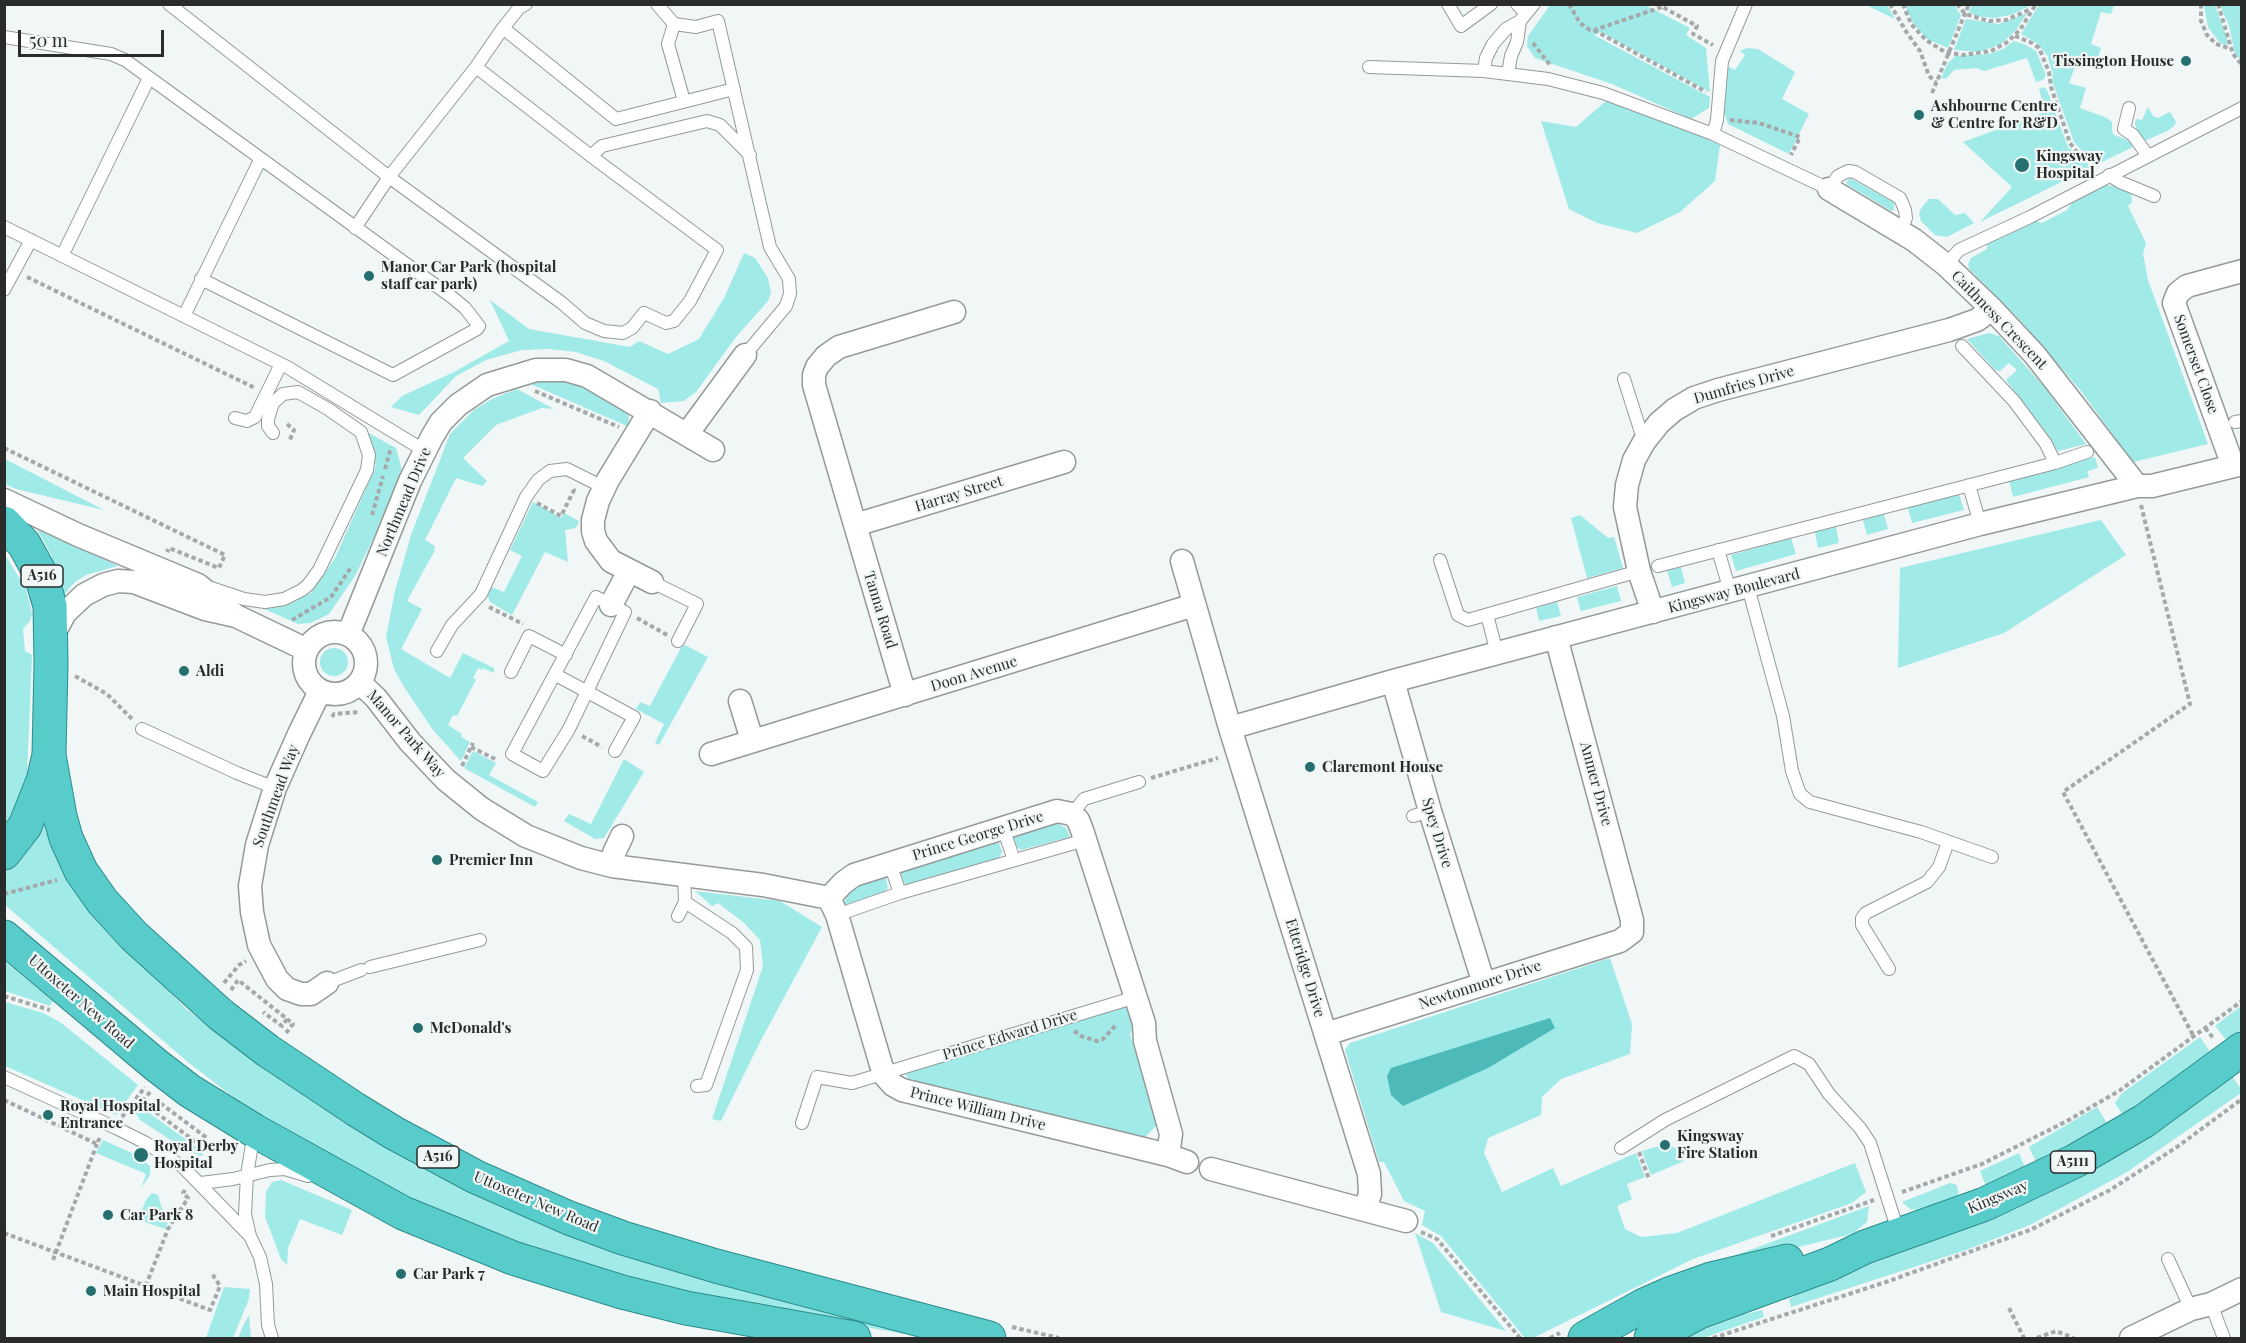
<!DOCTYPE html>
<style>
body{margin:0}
#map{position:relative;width:2246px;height:1343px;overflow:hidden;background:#f1f6f6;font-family:"Playfair Display",serif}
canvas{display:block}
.frame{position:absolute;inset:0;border:6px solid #2a2c2c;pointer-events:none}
.scale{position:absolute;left:18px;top:30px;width:146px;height:27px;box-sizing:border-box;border:3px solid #2a2c2c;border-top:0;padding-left:8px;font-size:18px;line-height:21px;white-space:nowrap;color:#2a2c2c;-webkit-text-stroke:4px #f1f6f6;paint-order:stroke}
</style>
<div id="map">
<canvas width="2246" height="1343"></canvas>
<div class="frame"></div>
<div class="scale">50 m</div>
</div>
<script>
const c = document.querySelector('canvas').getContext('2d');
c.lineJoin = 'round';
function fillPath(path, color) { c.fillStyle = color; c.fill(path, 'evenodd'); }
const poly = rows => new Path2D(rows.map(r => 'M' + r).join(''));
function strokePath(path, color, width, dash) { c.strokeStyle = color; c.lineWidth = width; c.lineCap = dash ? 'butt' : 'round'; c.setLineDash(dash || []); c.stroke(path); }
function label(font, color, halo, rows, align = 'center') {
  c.font = font + ' "Playfair Display",serif'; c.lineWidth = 4.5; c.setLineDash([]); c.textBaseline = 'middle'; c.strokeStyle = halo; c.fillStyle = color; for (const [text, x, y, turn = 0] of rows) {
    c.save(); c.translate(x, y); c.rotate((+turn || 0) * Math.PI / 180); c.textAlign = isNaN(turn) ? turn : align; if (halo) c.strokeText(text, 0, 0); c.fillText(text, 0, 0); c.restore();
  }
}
fillPath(poly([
 [1550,5,1645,5,1690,28,1686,35,1706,48,1710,92,1601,32,1594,35,1710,97,1709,108,1691,119,1612,84,1535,58,1527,46,1528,36],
 [1866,5,1887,5,1895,19],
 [1905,5,1954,5,1961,15,1948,48,1927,39,1913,23],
 [1972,5,1972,4,2032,5,2011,15,1993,18,1976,16,1969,12],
 [2039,5,2114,5,2111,14,2101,12,2091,44,2101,48,2096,64,2078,59,2069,83,2086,88,2080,108,2107,118,2112,122,2112,131,2114,135,2128,140,2132,143,2133,147,2102,162,2084,153,2074,142,2052,81,2053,74,2047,55,2037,43,2021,34],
 [2204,5,2215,5,2229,44,2224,45,2219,42,2208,27],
 [2220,5,2241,5,2241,60,2235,54,2229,26],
 [2027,13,2016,30,2001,44,1979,52,1954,50,1966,19,1999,24],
 [2014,41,2024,44,2036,51,2046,75,2043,80,2036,82,2027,58,1984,71,1976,68,1954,70,1946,79,1941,78,1948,63,1955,56,1989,54,2003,49],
 [1747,48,1758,49,1795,72,1782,99,1809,114,1789,154,1728,124,1724,112,1727,66,1735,70,1745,55,1740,51],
 [2044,87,2047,90,2068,147,2092,167,1980,222,2012,187,1963,142,2045,112,2039,89],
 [1607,100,1656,116,1720,145,1715,181,1680,212,1637,233,1597,223,1569,209,1541,121,1576,127],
 [2148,107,2153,116,2158,118,2170,112,2176,122,2174,126,2169,130,2145,141,2138,134,2135,123,2136,119,2142,120],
 [1850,178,1894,202,1894,210,1891,211,1848,185,1846,182],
 [2105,185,2120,187,2131,194,2132,202,2128,206,2146,243,2143,253,2148,280,2208,444,2133,462,2081,391,2019,319,1969,269,1968,264,1971,258,1987,249,1987,241,2029,219,2042,223,2067,210,2075,198],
 [1929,199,1938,199,1955,215,1965,213,1974,223,1947,237,1935,235,1921,221,1919,213,1922,207],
 [744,253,755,258,768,278,771,293,768,301,736,337,696,392,684,401,661,403,658,389,604,361,576,352,549,349,522,350,486,360,456,376,419,415,391,407,402,396,454,372,509,341,490,300,529,329,630,347,639,341,668,354,699,339,724,298],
 [1989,333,1999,336,2045,388,2086,444,2058,451,2006,380,2017,370,2009,363,2000,371,1995,370,1967,339],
 [553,380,572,382,584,387,628,410,629,423,627,426,526,382],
 [517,389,554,409,542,408,496,425,463,458,487,481,482,486,456,478,425,540,435,546,434,552,407,601,422,609,401,649,450,678,463,653,494,668,494,673,483,668,482,670,478,668,473,678,476,680,457,716,453,715,448,725,462,734,461,737,470,742,461,761,433,730,404,687,394,669,386,637,395,591,411,535,450,434,474,410,492,399],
 [367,432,396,448,402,470,373,539,355,576,329,614,311,623,298,624,260,607,286,606,311,593,335,558,376,466],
 [2095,457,2098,468,2087,471,2089,477,2013,497,2009,480],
 [5,459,104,510,16,489,5,484],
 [1959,494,1964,510,1912,523,1908,508],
 [533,502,561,518,564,513,579,521,576,528,565,530,568,562,545,552,512,615,490,602,487,595,491,587,504,592,522,556,510,550],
 [1884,514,1888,529,1867,535,1863,520],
 [1580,515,1608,538,1614,537,1623,568,1587,578,1571,518],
 [2101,520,2126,555,2004,633,1898,668,1900,568],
 [35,525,118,566,86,575,75,582,61,598,51,555],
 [1836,527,1839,543,1818,548,1815,532],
 [1791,538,1796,554,1736,571,1731,555],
 [4,553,26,589,32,614,30,621,23,629,25,651,32,655,27,776,24,790,4,833],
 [1681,567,1685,583,1672,587,1667,570],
 [1617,586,1621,601,1581,611,1577,597],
 [1557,602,1561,616,1539,621,1536,608],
 [683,644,708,657,659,745,655,743,664,724,636,709,640,702,650,706],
 '320 662a14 14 0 1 1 28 0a14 14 0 1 1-28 0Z',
 [473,751,496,763,489,775,538,802,535,807,464,768],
 [624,759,644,772,604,838,595,839,564,821,569,814,591,824],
 [46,823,138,959,185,1008,229,1041,406,1154,904,1331,904,1334,701,1297,535,1253,436,1217,284,1136,189,1063,5,905,5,871,30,847],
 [1057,823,1066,828,1070,837,1021,850,1017,847,1012,835],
 [998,840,1002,852,999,858,907,885,903,882,900,870],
 [885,874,888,888,884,892,844,905,849,889],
 [695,891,780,901,822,927,760,1042,721,1121,712,1119,763,966,760,940,744,923,718,903,712,906],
 [1610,958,1632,1024,1630,1054,1561,1079,1542,1097,1541,1115,1488,1138,1484,1153,1502,1192,1553,1168,1561,1186,1636,1153,1645,1177,1627,1184,1632,1199,1617,1206,1625,1229,1641,1237,1677,1233,1855,1163,1866,1192,1852,1203,1693,1259,1533,1338,1525,1338,1441,1236,1422,1225,1425,1211,1404,1201,1384,1162,1379,1162,1345,1050,1350,1043],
 [4,960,53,1001,50,1006,5,991],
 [5,1002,43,1013,60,1022,138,1085,116,1115,5,1066],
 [1128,1006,1135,1025,1130,1034,1158,1124,1143,1139,909,1080,904,1072,1118,1007],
 [2241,1006,2241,1031,2228,1042,2215,1026],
 [2200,1037,2209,1050,2208,1056,2134,1111,2122,1114,2115,1103,2121,1094],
 [2232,1076,2241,1089,2241,1093,2127,1172,2030,1225,1966,1250,1791,1307,1789,1299,1819,1281,2006,1213,2052,1191,2136,1145],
 [137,1104,203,1152,202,1156,189,1152,140,1120,133,1109],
 [2097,1107,2108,1125,2066,1149,2036,1162,2029,1147],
 [103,1140,136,1155,150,1166,150,1175,141,1188,146,1175,144,1173,96,1153],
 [1663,1145,1670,1145,1680,1151,1684,1161,1651,1175,1642,1151],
 [2019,1153,2026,1170,1986,1186,1980,1171],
 [281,1180,352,1210,342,1235,300,1219,288,1248,287,1265,281,1259,265,1217,266,1192,272,1182],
 [1950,1183,1957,1185,1959,1196,1917,1210,1910,1209,1902,1202],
 [152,1193,158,1195,162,1209,169,1218,166,1229,138,1220,146,1200],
 [1869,1206,1867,1222,1852,1234,1682,1275],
 [1415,1233,1433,1243,1506,1331,1441,1312],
 [224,1287,250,1289,249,1299,233,1338,206,1338],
 [1762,1310,1764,1317,1703,1338,1679,1338,1702,1324],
 [249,1315,251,1338,238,1338,243,1326]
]), '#a0eae8');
fillPath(poly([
 [1550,1018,1555,1028,1488,1068,1403,1106,1391,1095,1387,1076,1391,1068]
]), '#4dbab9');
const service = poly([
 [169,4,389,177,562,303,585,323,604,331,623,333,632,328,644,313,666,323,674,321,690,301,717,250,591,156,476,67],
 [657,4,674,24,696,27,718,21,770,247,789,279,790,294,786,306,745,355],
 [1448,4,1461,26,1491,4],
 [1517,4,1526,14],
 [674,24,668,44,684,101],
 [503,28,616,119,734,89],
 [4,37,111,54,125,60,453,298,465,308,479,326,477,329,393,375,201,279],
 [1369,67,1484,71,1548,79,1603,93,1713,134,1829,189,1838,176,1848,171,1855,172,1900,198,1905,210,1906,218,1901,232],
 [1484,71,1486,58,1493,44,1506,29,1520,21,1534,4],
 [1508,74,1511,56,1517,42,1520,21],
 [2129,108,2124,129,2133,135,2148,156],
 [1713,134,1717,120,1722,61,1746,4],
 [591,156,602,146,707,121,720,125,750,155],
 [2109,175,2120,182,2154,196],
 [4,227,287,367,425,451],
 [355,228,389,177,476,67,503,28,519,8,526,4],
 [62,256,149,78],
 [1946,265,1959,250,2030,217,2242,108],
 [4,290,31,240],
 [184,316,260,160],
 [1962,346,2014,401,2046,444,2055,463],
 [1624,379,1644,442],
 [235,418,247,421,255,417,281,364],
 [2235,422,2242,421],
 [1969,485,1980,524],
 [1718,550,1730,591],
 [1440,560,1458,615,1468,620,1639,571],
 [1658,566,2055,463,2087,452],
 [652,582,697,604,678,641],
 [208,587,244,599,265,602,284,599,302,590,308,585,319,570,367,470,369,455,361,432,328,409,298,392,283,394,273,403,268,419,268,426,273,433],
 [1748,587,1783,716,1792,771,1800,794,1810,802,1921,832,1992,857],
 [596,597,625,612,569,729,543,771,512,754,596,597],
 [1487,615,1497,653],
 [437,651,452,625,481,594,526,497,538,480,550,471,567,469,605,488],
 [511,672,529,636,566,655],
 [556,675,634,717,615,751],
 [142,729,237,773,275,788],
 [1072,814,1084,799,1139,782],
 [1413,816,1430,811],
 [1003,828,1014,860],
 [890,864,900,893],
 [684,874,685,902,732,933,746,947,747,970,706,1085,697,1086],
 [837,915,900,893,1085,840],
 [678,916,685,902],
 [370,967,480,940],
 [1889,969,1862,925,1862,918,1866,913,1927,882,1939,867,1948,842],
 [327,983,361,970],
 [4,1077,116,1128,146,1143,183,1167,250,1236],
 [802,1123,817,1077,852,1083,1136,997],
 [254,1132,247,1175,245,1214,250,1236,260,1257,266,1284,268,1325,272,1338],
 [1621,1148,1665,1120,1794,1056,1809,1064,1829,1094,1860,1128,1870,1143,1899,1234],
 [201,1183,233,1179,270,1170,285,1169,308,1176],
 [2168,1259,2191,1309],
 [2211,1304,2224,1338]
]);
const minor = poly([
 [1829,189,1914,240,1946,265,1992,309,2035,355,2137,486],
 [650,411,608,480,598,501,593,520,593,531,596,541,611,561,652,582],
 [687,434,745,355],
 [2233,466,2174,303,2178,293,2187,286,2242,271],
 [4,500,78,535,198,585,235,615],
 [855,525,1064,462],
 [1182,561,1230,728,1369,1174,1370,1194,1365,1209],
 [611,605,629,571],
 [1653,612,1639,571,1625,507,1627,485,1634,460,1644,442,1659,423,1674,410,1694,398,1718,390,1949,330,1977,320,1992,309],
 '304 663a31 31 0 1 1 62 0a31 31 0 1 1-62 0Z',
 [348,635,410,481,432,437,441,422,458,405,487,385,536,370,566,370,587,376,713,450],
 [51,639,65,613,84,595,103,585,118,581,134,582,205,609,236,616,307,650],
 [1393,681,1430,811,1484,984],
 [360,683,376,698,410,742,446,780,482,809,526,836,581,858,612,866,763,885,829,898],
 [320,691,299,734,275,788,257,845,250,886,252,912,259,945,277,979,287,989,301,994,311,994,327,983],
 [905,695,814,385,814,375,817,367,826,356,839,347,954,312],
 [740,701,752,740],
 [1230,728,1393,681,1980,524,2137,486,2152,486,2242,464],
 [711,754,1194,605],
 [612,866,614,853,622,836],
 [829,898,843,883,854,875,1057,811,1072,814,1078,820,1082,830,1144,1023,1145,1041,1171,1134,1168,1155],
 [829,898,837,915,884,1075,893,1085,902,1090,1168,1155,1187,1162],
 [1326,1034,1620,941,1632,932,1632,920,1556,637],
 [1211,1169,1406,1221],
 [2131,1338,2191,1309,2211,1304,2242,1289]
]);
const trunk = poly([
 [4,523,24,544,41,575,50,606,51,663,49,755,43,781,25,826,4,853],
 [49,755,60,816,66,838,81,871,102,901,134,936,221,1015,268,1051,355,1109,394,1133,476,1177,569,1218,623,1238,716,1266,989,1338],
 [4,937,156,1065,190,1091,255,1131,403,1213,513,1258,622,1292,686,1308,854,1338],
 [1585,1338,1644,1305,1669,1294,1711,1279,1787,1261],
 [1651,1338,1699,1312,1830,1264,1865,1247,1985,1204,2075,1161,2144,1121,2242,1049]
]);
strokePath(service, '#959a99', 14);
strokePath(minor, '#959a99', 25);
strokePath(trunk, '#2d8c8b', 35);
strokePath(poly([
 [1569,4,1580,23,1590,30,1594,30,1662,7],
 [1657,4,1697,26,1693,34,1713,45],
 [1890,4,1907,33,1920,51,1929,76,1936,82],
 [1903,4,1911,24,1926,40,1945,52,1963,55,1991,51,2006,43,2020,30,2036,4],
 [1957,4,1965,14,1989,21,2006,20,2031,9],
 [2201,4,2201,21,2207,35,2216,44,2231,49],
 [2218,4,2233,54,2242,65],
 [1594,30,1706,92],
 [2015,36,2032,43,2039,48,2049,72,2051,87,2070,143,2076,151,2099,167],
 [1533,43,1550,65],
 [1932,93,1969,4],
 [1730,120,1759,123,1800,137,1791,155],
 [27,277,255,388],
 [535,391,619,427],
 [287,424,294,430,289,442],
 [4,448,225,555,219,568,169,548,167,552],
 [385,469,391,447],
 [537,503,561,516,574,490,572,489],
 [2141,505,2190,704,2063,792,2194,1037],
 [372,515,383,476],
 [489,607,523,624],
 [637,618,667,635],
 [292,620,331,597,352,566],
 [75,676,107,694,133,720],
 [332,717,334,714,359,712],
 [582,736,602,747],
 [471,747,497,760],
 [462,766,473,743],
 [1151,778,1218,758],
 [4,894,57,880],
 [224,983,239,965,246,961],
 [231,990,238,980,287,1019,282,1026,263,1012],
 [4,996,50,1010],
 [2205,1028,2214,1039],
 [1074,1031,1081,1036,1097,1041,1103,1039,1116,1025],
 [286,1033,293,1024,287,1019],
 [150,1092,142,1102,201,1146,207,1138,156,1100,158,1098],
 [4,1100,97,1144,100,1137],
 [122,1117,145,1087],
 [1639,1152,1649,1179],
 [1902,1192,1982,1164,2067,1121,2119,1091,2242,1001],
 [1421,1232,1437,1239,1520,1338],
 [4,1233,210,1310,220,1286,211,1272],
 [1771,1236,1874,1200],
 [53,1260,97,1144],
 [143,1293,168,1229,188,1198,183,1193,185,1190],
 [2009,1308,2024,1338],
 [1012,1327,1059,1338],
 [1550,1338,1560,1333],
 [1713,1338,1886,1282,2030,1230,2110,1190,2177,1147,2242,1099],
 [2037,1338,2056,1331,2074,1338]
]), '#a5a9a9', 4, [4.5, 3]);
strokePath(service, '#fff', 12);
strokePath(minor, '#fff', 22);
strokePath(trunk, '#58cccb', 33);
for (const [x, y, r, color] of [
 [2186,61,6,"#25706f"],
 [1919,115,6,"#25706f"],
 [2022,165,8,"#25706f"],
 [369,276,6,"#25706f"],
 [184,671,6,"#25706f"],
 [1310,767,6,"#25706f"],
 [437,860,6,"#25706f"],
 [418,1028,6,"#25706f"],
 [48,1115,6,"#25706f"],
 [1665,1145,6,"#25706f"],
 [141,1155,8,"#25706f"],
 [108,1215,6,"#25706f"],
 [401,1274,6,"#25706f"],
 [91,1291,6,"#25706f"]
]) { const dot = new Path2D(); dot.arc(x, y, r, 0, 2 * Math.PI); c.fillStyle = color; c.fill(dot); strokePath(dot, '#f1f6f6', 2); }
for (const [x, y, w] of [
 [42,576,42],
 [438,1157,42],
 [2073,1162,45]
]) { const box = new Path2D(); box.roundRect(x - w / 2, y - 11, w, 22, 4.5); c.fillStyle = '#f1f6f6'; c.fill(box); strokePath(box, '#2a2c2c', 1.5); }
label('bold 14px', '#2a2c2c', null, [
 ["A516",42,576],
 ["A516",438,1157],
 ["A5111",2073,1162]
]);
label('bold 15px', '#2a2c2c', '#f1f6f6', [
 ["Tissington House",2174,61,"right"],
 ["Ashbourne Centre",1931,106],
 ["& Centre for R&D",1931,123],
 ["Kingsway",2036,156],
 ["Hospital",2036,173],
 ["Manor Car Park (hospital",381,267],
 ["staff car park)",381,284],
 ["Aldi",196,671],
 ["Claremont House",1322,767],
 ["Premier Inn",449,860],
 ["McDonald's",430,1028],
 ["Royal Hospital",60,1106],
 ["Entrance",60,1123],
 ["Kingsway",1677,1136],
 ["Fire Station",1677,1153],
 ["Royal Derby",154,1146],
 ["Hospital",154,1163],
 ["Car Park 8",120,1215],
 ["Car Park 7",413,1274],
 ["Main Hospital",103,1291]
], 'left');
label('15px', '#2a2c2c', '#f1f6f6', [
 ["Caithness Crescent",1999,320,46],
 ["Somerset Close",2196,364,70],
 ["Dumfries Drive",1744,385,-16],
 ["Harray Street",959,494,-17],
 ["Northmead Drive",404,502,-67],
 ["Kingsway Boulevard",1734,591,-15],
 ["Tanna Road",880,610,73],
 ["Doon Avenue",974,674,-17],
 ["Manor Park Way",406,734,49],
 ["Anmer Drive",1596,784,75],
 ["Southmead Way",276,796,-70],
 ["Spey Drive",1437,833,73],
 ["Prince George Drive",978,836,-17],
 ["Etteridge Drive",1305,968,73],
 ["Newtonmore Drive",1480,985,-18],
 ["Uttoxeter New Road",81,1002,41],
 ["Prince Edward Drive",1010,1035,-17],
 ["Prince William Drive",978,1109,14],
 ["Kingsway",1998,1197,-23],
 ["Uttoxeter New Road",536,1202,23]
]);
</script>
